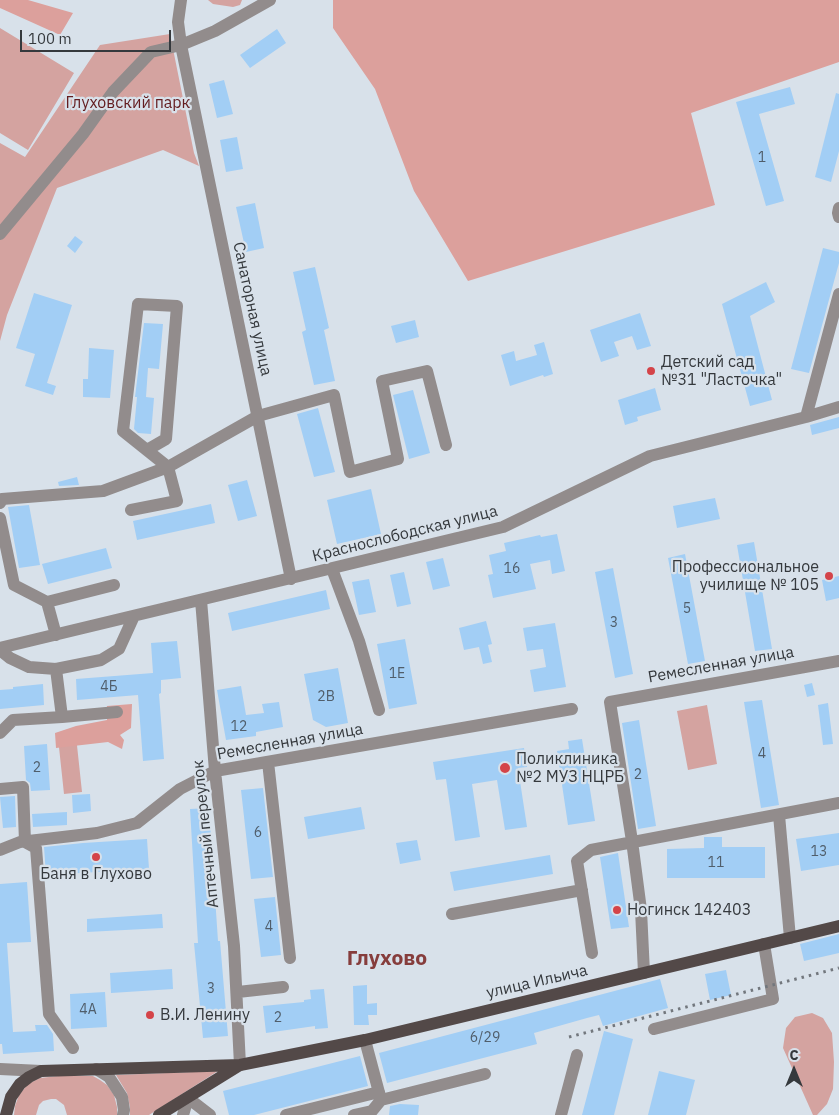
<!DOCTYPE html>
<meta charset="utf-8">
<style>
body{margin:0}
#map{position:relative;width:839px;height:1115px;overflow:hidden;background:#d8e1ea;font-family:"IBM Plex Sans",sans-serif}
canvas{display:block}
.north{position:absolute;left:769px;top:1045px;width:50px;height:50px;-webkit-text-stroke:4px #d8e1ea;paint-order:stroke;rotate:0deg;font-size:14px;font-weight:700;line-height:20px;text-align:center;color:#35393d}
.north::after{content:'';display:block;margin:auto;width:18px;height:22px;background:#35393d;clip-path:polygon(50% 0,100% 100%,50% 72%,0 100%)}
.scale{position:absolute;left:20px;top:30px;width:151px;height:22px;box-sizing:border-box;border:2px solid #35393d;border-top:0;padding-left:6px;font-size:15px;line-height:18px;white-space:nowrap;color:#35393d;-webkit-text-stroke:4px #d8e1ea;paint-order:stroke}
</style>
<div id="map">
<canvas width="839" height="1115"></canvas>
<div class="north">С</div>
<div class="scale">100 m</div>
</div>
<script>
const c = document.querySelector('canvas').getContext('2d');
c.lineJoin = 'round';
function fillPath(path, color) { c.fillStyle = color; c.fill(path, 'evenodd'); }
const poly = rows => new Path2D(rows.map(r => 'M' + r).join(''));
function strokePath(path, color, width, dash) { c.strokeStyle = color; c.lineWidth = width; c.lineCap = dash ? 'butt' : 'round'; c.setLineDash(dash || []); c.stroke(path); }
function label(font, color, halo, rows, align = 'center') {
  c.font = font + ' "IBM Plex Sans",sans-serif'; c.lineWidth = 4.5; c.setLineDash([]); c.textBaseline = 'middle'; c.strokeStyle = halo; c.fillStyle = color; for (const [text, x, y, turn = 0] of rows) {
    c.save(); c.translate(x, y); c.rotate((+turn || 0) * Math.PI / 180); c.textAlign = isNaN(turn) ? turn : align; if (halo) c.strokeText(text, 0, 0); c.fillText(text, 0, 0); c.restore();
  }
}
fillPath(poly([
 [208,0,242,0,240,5,233,7,213,4],
 [0,28,74,73,28,150,0,133],
 [170,34,194,153,199,166,163,150,57,188,7,315,0,341,0,143,25,157,100,45],
 [707,705,717,764,688,770,677,711],
 [76,736,82,792,64,794,58,738],
 [812,1013,823,1018,832,1033,834,1062,833,1089,827,1104,817,1115,813,1115,783,1048,786,1028,795,1017],
 [218,1071,149,1115,130,1115,130,1107,127,1093,116,1075],
 [58,1076,93,1076,100,1080,107,1085,114,1095,117,1107,117,1115,67,1115,64,1105,56,1099,51,1099,43,1101,39,1105,36,1115,14,1115,15,1106,19,1095,28,1084,40,1078]
]), '#d4a3a0');
fillPath(poly([
 [0,0,28,0,73,13,60,35,0,8],
 [333,0,839,0,839,62,691,113,715,205,468,281,414,191,375,89,333,28],
 [132,704,131,728,120,735,124,740,122,749,108,742,56,748,55,733,76,726,107,720,107,706]
]), '#dca09c');
fillPath(poly([
 [277,29,286,43,250,68,240,55],
 [224,80,233,114,217,118,209,84],
 [790,87,795,104,759,114,784,201,766,206,736,102],
 [836,93,839,94,839,151,831,182,815,177],
 [237,137,243,169,226,172,220,140],
 [255,203,264,248,246,252,236,207],
 [75,236,83,242,75,253,67,246],
 [823,248,839,252,839,263,809,373,791,369],
 [315,267,329,328,324,330,335,381,314,385,302,332,306,330,293,272],
 [766,282,775,302,750,316,772,400,750,406,722,304],
 [34,293,72,305,47,383,56,386,53,395,25,386,35,354,16,348],
 [640,313,651,346,637,350,632,336,614,342,619,356,601,362,590,330],
 [415,320,419,337,396,343,391,326],
 [144,323,163,324,159,369,148,368,146,397,154,398,151,434,138,433,134,429,137,397,135,397],
 [544,342,553,374,544,377,543,375,510,386,501,355,514,351,516,361,537,355,534,345],
 [89,348,114,350,110,398,83,397,83,379,88,379],
 [655,388,661,410,637,417,638,421,625,425,618,400],
 [413,390,430,453,409,459,393,395],
 [318,408,335,472,314,477,297,414],
 [839,417,839,428,812,435,810,425],
 [77,477,79,485,59,486,58,482],
 [247,480,257,516,238,521,228,485],
 [371,489,381,534,337,544,327,500],
 [715,498,720,519,677,528,673,506],
 [211,504,215,523,137,540,133,521],
 [29,505,40,565,19,568,8,507],
 [557,534,565,571,552,574,550,560,530,564,536,589,493,598,488,575,493,574,489,555,506,551,504,543,540,535,541,537],
 [754,542,772,649,755,651,737,545],
 [106,548,112,568,48,584,42,564],
 [685,554,705,661,688,664,668,558],
 [443,558,450,586,433,590,426,562],
 [613,568,633,674,615,678,595,572],
 [404,572,411,604,397,607,390,575],
 [839,576,839,598,826,601,822,580],
 [369,579,376,612,359,615,352,582],
 [326,590,330,609,232,631,228,613],
 [486,621,492,644,488,645,492,662,483,664,479,647,464,650,459,628],
 [555,623,566,687,534,692,530,670,546,667,543,649,527,651,523,628],
 [405,639,417,704,389,709,377,644],
 [177,641,181,678,161,680,161,693,159,694,164,759,143,761,138,695,77,700,76,679,153,673,151,643],
 [338,668,348,723,326,727,313,720,304,674],
 [812,683,815,695,807,697,804,685],
 [43,684,44,705,0,709,0,690,13,689,13,687],
 [241,686,246,715,264,713,262,704,279,702,283,727,256,732,256,736,226,740,217,690],
 [762,700,779,805,761,808,744,702],
 [828,703,833,744,823,745,818,705],
 [639,720,656,826,638,829,622,723],
 [582,739,595,821,568,825,557,751,569,749,568,741],
 [47,744,50,790,31,791,30,783,26,780,24,746],
 [524,748,527,767,518,768,527,827,505,830,497,780,472,784,480,837,455,841,446,779,436,780,433,762],
 [263,788,273,877,251,879,241,790],
 [90,794,91,811,73,813,72,795],
 [15,796,16,827,3,828,0,797],
 [361,807,365,829,308,839,304,817],
 [209,808,218,941,220,941,228,1036,203,1038,194,943,198,943,190,809],
 [67,812,67,825,33,827,32,814],
 [839,833,839,865,801,871,796,839],
 [704,837,722,837,722,847,765,847,765,878,667,878,667,849,704,848],
 [147,839,149,869,46,875,44,847,83,843],
 [417,840,421,860,400,864,396,843],
 [618,853,629,927,611,929,600,857],
 [550,855,553,874,454,891,450,872],
 [27,882,31,942,7,943,13,1032,36,1031,35,1025,47,1025,53,1034,54,1051,3,1054,2,1044,0,1044,0,884],
 [275,897,281,955,261,957,254,899],
 [162,914,163,928,87,932,87,919],
 [839,934,839,953,804,961,800,944],
 [172,969,173,989,111,993,110,973],
 [726,970,731,995,710,1000,705,974],
 [660,979,668,1008,603,1026,599,1015,587,1018,534,1033,537,1044,387,1083,379,1053],
 [367,985,367,1004,377,1003,377,1015,368,1015,369,1025,354,1025,353,986],
 [324,989,328,1028,315,1029,315,1026,266,1033,263,1006,304,1002,304,1000,311,999,310,990],
 [105,992,107,1027,71,1029,70,994],
 [604,1031,633,1039,614,1115,582,1115],
 [360,1056,368,1086,254,1115,229,1115,223,1091],
 [659,1071,695,1080,686,1115,648,1115],
 [400,1104,419,1105,418,1115,389,1115,390,1106]
]), '#a2cef5');
strokePath(poly([
 [181,0,178,22,181,45,291,579],
 [839,208,838,213,839,217],
 [0,234,83,134,113,92,151,52,181,45,215,31,270,0],
 [806,417,839,294],
 [147,450,166,439,177,306,138,304,123,431,168,467,258,416,334,395,350,472,398,459,382,381,427,371,446,445],
 [0,503,2,499,103,491,168,467,177,501,131,510],
 [0,518,14,585,47,602,56,635],
 [332,569,359,641,379,710],
 [201,600,215,771,234,946,240,1065],
 [47,602,114,585],
 [0,648,503,527,650,456,806,417,839,407],
 [0,650,10,658,29,667,56,669],
 [62,717,117,712],
 [0,733,13,720,62,717,56,669,101,660,119,649,134,616],
 [268,762,290,958],
 [0,789,23,787,25,842,36,848,49,1014,73,1048],
 [779,815,790,938],
 [0,850,20,842,97,833,137,823,180,789,215,771,572,709],
 [452,914,582,890],
 [592,953,577,861,591,850,839,803],
 [644,973,641,910,632,841,610,702,839,661],
 [238,992,283,987],
 [654,1029,773,999,764,944],
 [365,1040,381,1100,485,1074],
 [0,1069,41,1071],
 [96,1069,109,1077,122,1097,124,1110,123,1115],
 [183,1115,188,1098,210,1115],
 [286,1115,379,1092],
 [354,1115,372,1111,381,1100],
 [561,1115,577,1055]
]), '#928c8c', 12);
strokePath(poly([
 [6,1115,11,1097,20,1084,29,1077,41,1071,240,1065,365,1040,839,926],
 [159,1115,240,1065]
]), '#534948', 12);
strokePath(poly([
 [569,1037,839,968]
]), '#72777d', 3, [2.5, 5]);
for (const [x, y, r, color] of [
 [651,371,5,"#d44449"],
 [829,576,5,"#d44449"],
 [505,768,6,"#d44449"],
 [96,857,5,"#d44449"],
 [617,910,5,"#d44449"],
 [150,1015,5,"#d44449"]
]) { const dot = new Path2D(); dot.arc(x, y, r, 0, 2 * Math.PI); c.fillStyle = color; c.fill(dot); strokePath(dot, '#d8e1ea', 2); }
label('14px', '#505e6b', null, [
 ["1",762,158],
 ["16",512,569],
 ["5",687,609],
 ["3",614,623],
 ["1Е",397,674],
 ["4Б",109,687],
 ["2В",326,697],
 ["12",239,727],
 ["4",762,754],
 ["2",37,768],
 ["2",638,775],
 ["6",258,833],
 ["13",819,852],
 ["11",716,863],
 ["4",269,927],
 ["3",211,989],
 ["4А",88,1010],
 ["2",278,1018],
 ["6/29",485,1038]
]);
label('16px', '#631c1f', '#d8e1ea', [
 ["Глуховский парк",128,103]
]);
label('16px', '#35393d', '#d8e1ea', [
 ["Санаторная улица",252,309,78],
 ["Краснослободская улица",405,534,-14],
 ["Ремесленная улица",721,665,-10],
 ["Ремесленная улица",290,742,-10],
 ["Аптечный переулок",206,834,-96],
 ["улица Ильича",537,982,-13]
]);
label('16px', '#35393d', '#d8e1ea', [
 ["Детский сад",661,362],
 ["№31 \"Ласточка\"",661,380],
 ["Профессиональное",819,567,"right"],
 ["училище № 105",819,585,"right"],
 ["Поликлиника",516,759],
 ["№2 МУЗ НЦРБ",516,777],
 ["Баня в Глухово",96,874,"center"],
 ["Ногинск 142403",627,910],
 ["В.И. Ленину",160,1015]
], 'left');
label('bold 21px', '#863d3c', '#d8e1ea', [
 ["Глухово",387,959]
]);
</script>
